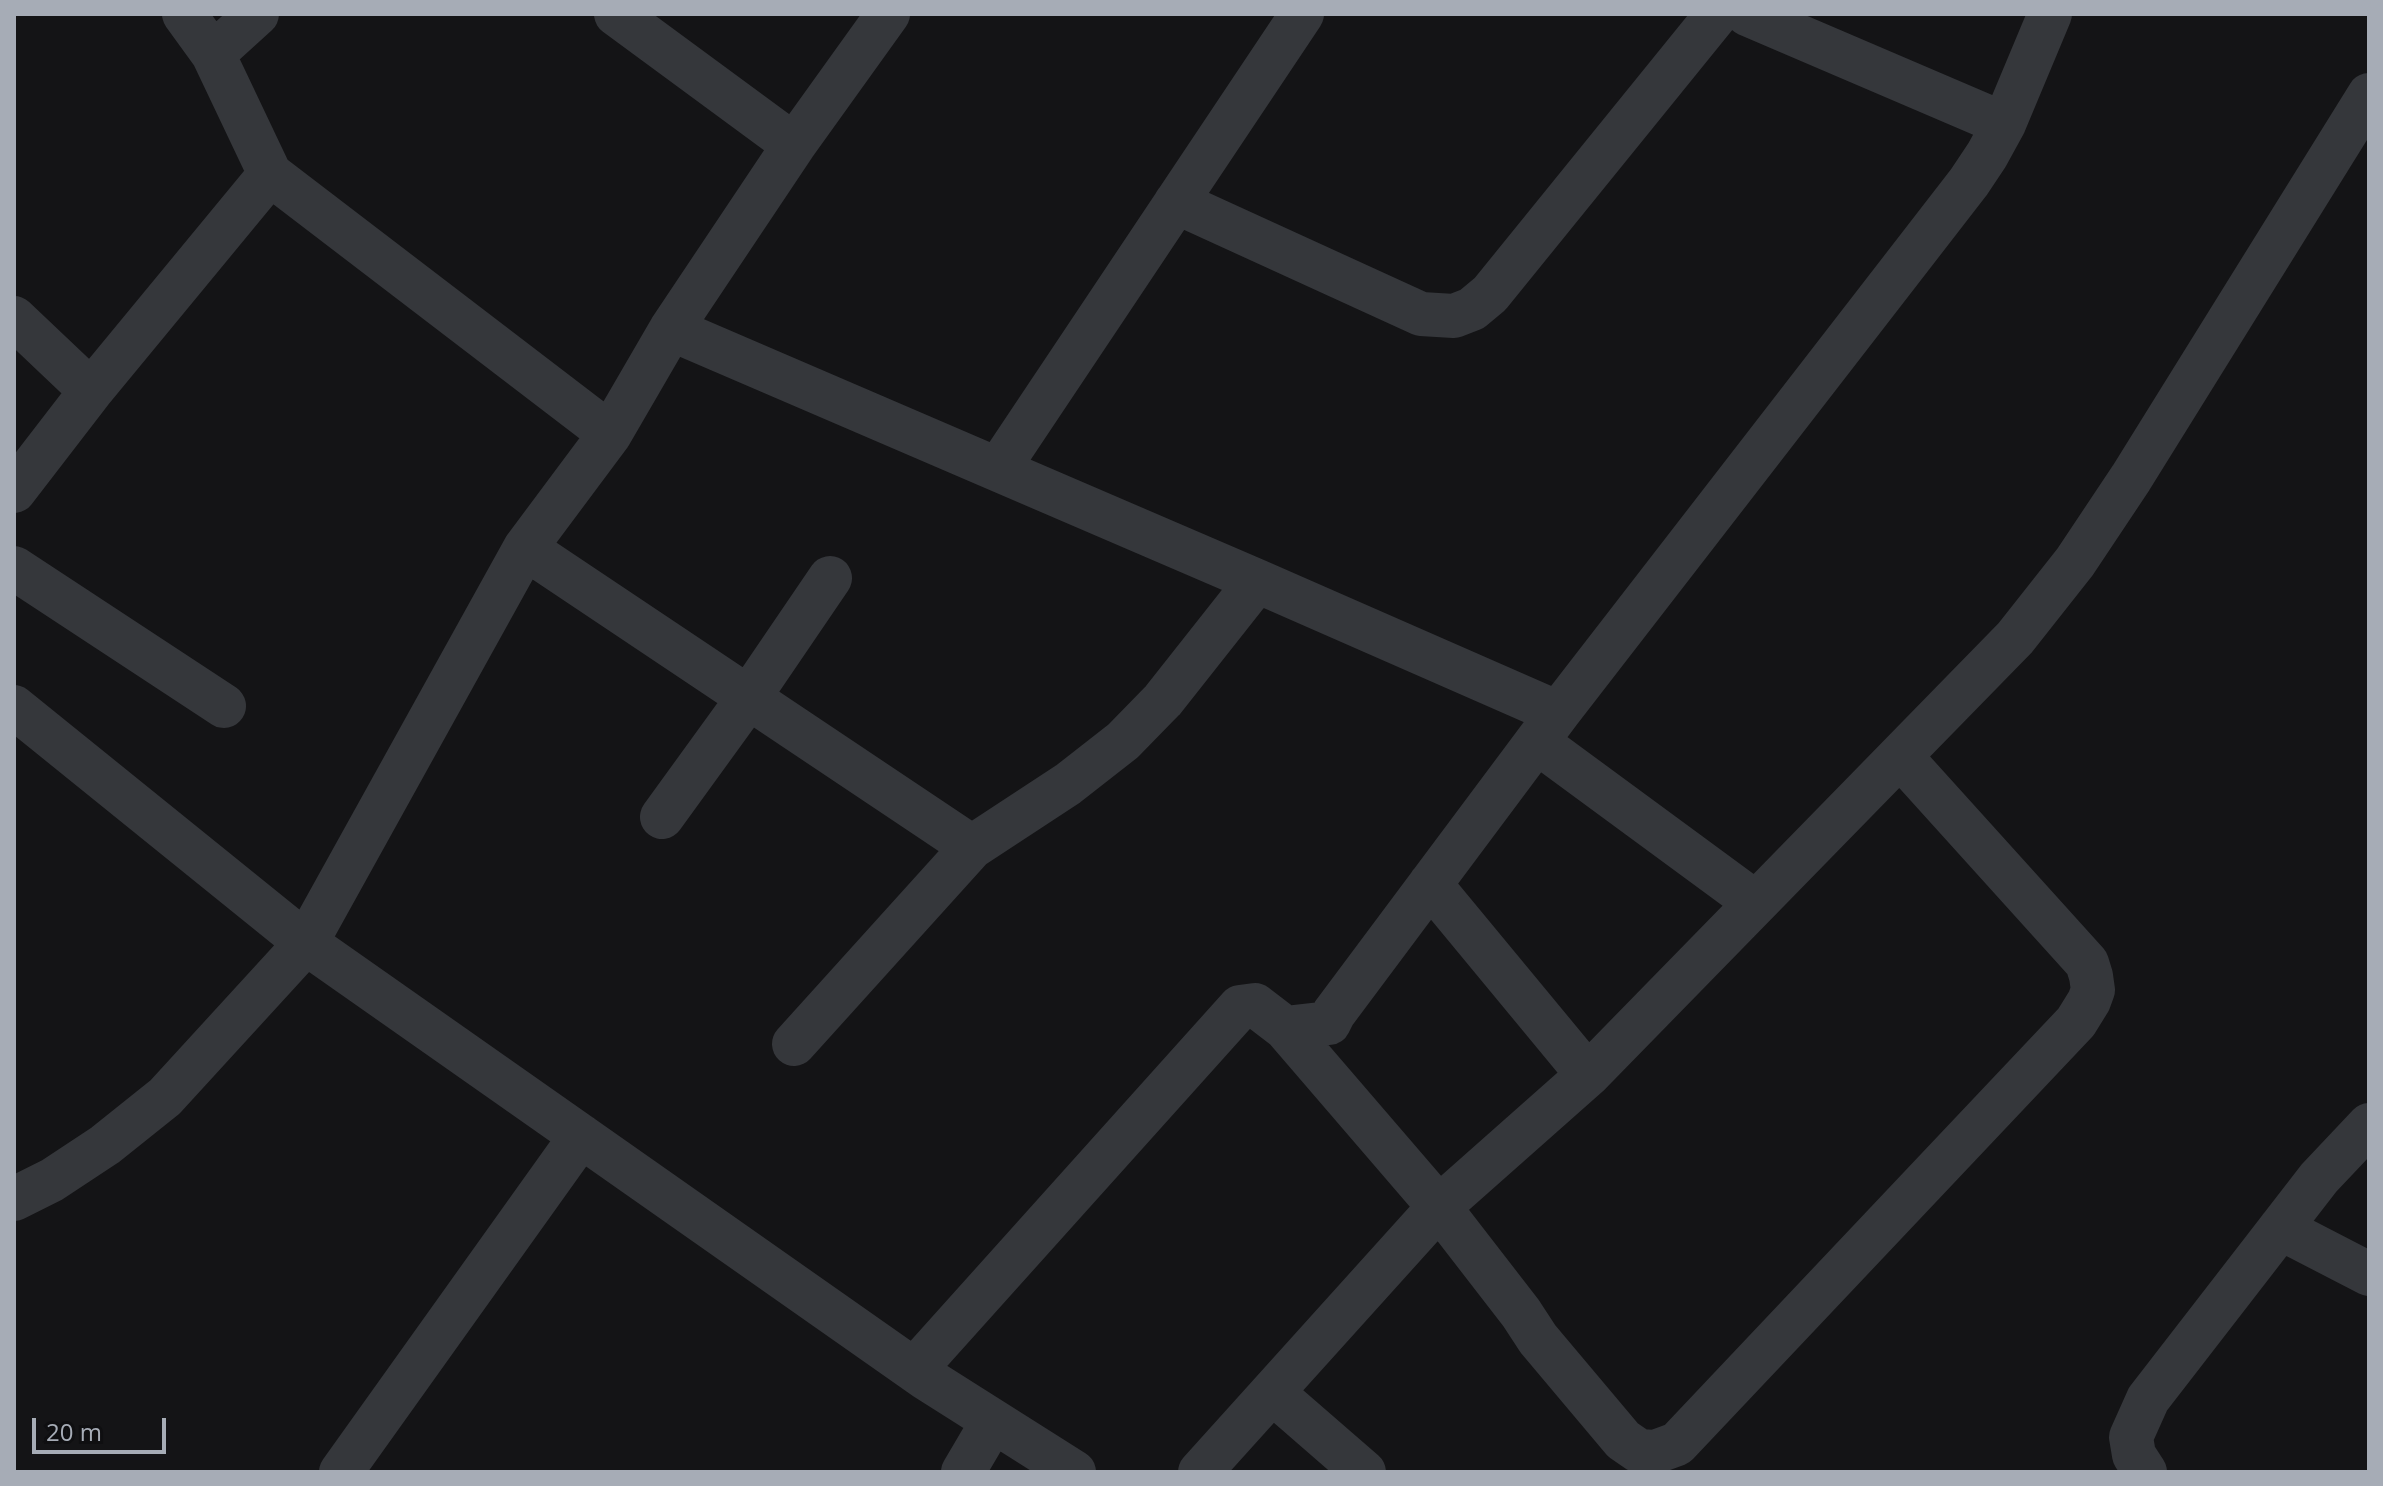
<!DOCTYPE html>
<style>
body{margin:0}
#map{position:relative;width:2383px;height:1486px;overflow:hidden;background:#141416;font-family:"Open Sans",sans-serif}
canvas{display:block}
.frame{position:absolute;inset:0;border:16px solid #a6acb6;pointer-events:none}
.scale{position:absolute;left:32px;top:1418px;width:134px;height:36px;box-sizing:border-box;border:4px solid #a6acb6;border-top:0;padding-left:10px;font-size:24px;line-height:28px;white-space:nowrap;color:#a6acb6;-webkit-text-stroke:6px #0f0f11;paint-order:stroke}
</style>
<div id="map">
<canvas width="2383" height="1486"></canvas>
<div class="frame"></div>
<div class="scale">20 m</div>
</div>
<script>
const c = document.querySelector('canvas').getContext('2d');
c.lineJoin = 'round';
const poly = rows => new Path2D(rows.map(r => 'M' + r).join(''));
function strokePath(path, color, width, dash) { c.strokeStyle = color; c.lineWidth = width; c.lineCap = dash ? 'butt' : 'round'; c.setLineDash(dash || []); c.stroke(path); }
strokePath(poly([
 [184,14,213,54,270,174],
 [616,14,794,145],
 [888,14,794,145,671,329,610,434,525,548,306,943,927,1379,1074,1472],
 [1747,14,2004,124],
 [213,54,257,14],
 [1176,202,1421,314,1454,316,1472,309,1490,294,1717,14],
 [14,318,91,391,270,174,610,434],
 [671,329,1257,581,1558,713,1969,182,1987,155,2004,124,2050,14],
 [998,469,1302,14],
 [14,491,91,391],
 [525,548,972,847,1068,784,1123,741,1163,700,1257,581],
 [14,568,224,706],
 [14,707,306,943,165,1097,105,1145,52,1180,14,1199],
 [1537,742,1756,903],
 [662,817,749,697,830,578],
 [1430,884,1588,1075],
 [1285,1028,1439,1207,1521,1313,1538,1339,1623,1440,1639,1451,1655,1452,1677,1444,2076,1022,2089,1001,2093,990,2091,976,2087,963,1900,756],
 [794,1044,972,847],
 [2280,1228,2369,1274],
 [914,1370,1240,1007,1255,1005,1285,1028,1329,1023,1334,1013,1558,713],
 [1273,1393,1364,1472],
 [341,1472,581,1136],
 [963,1472,993,1421],
 [1200,1472,1439,1207,1588,1075,2015,638,2075,562,2131,478,2369,95],
 [2145,1472,2134,1455,2131,1437,2148,1399,2319,1178,2369,1125]
]), '#35373b', 44);
</script>
